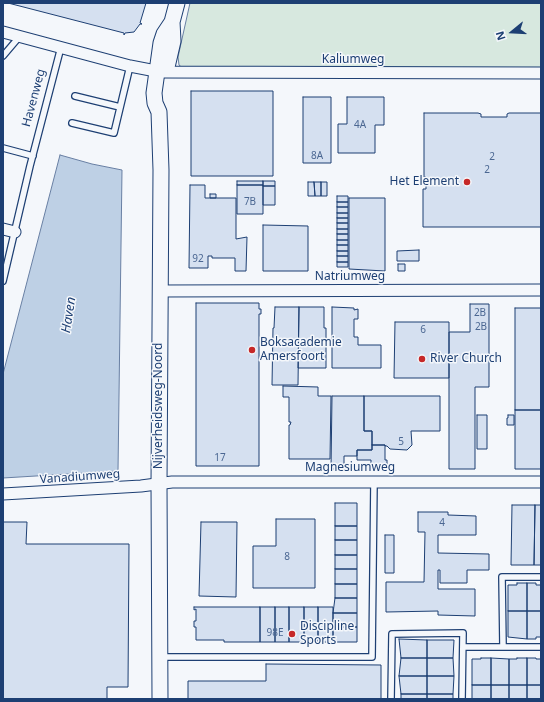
<!DOCTYPE html>
<style>
body{margin:0}
#map{position:relative;width:544px;height:702px;overflow:hidden;background:#f4f7fb;font-family:"Noto Sans",sans-serif}
canvas{display:block}
.frame{position:absolute;inset:0;border:4px solid #1d3f73;pointer-events:none}
.north{position:absolute;left:492px;top:12px;width:40px;height:40px;-webkit-text-stroke:3px #f4f7fb;paint-order:stroke;rotate:252deg;font-size:11px;font-weight:700;line-height:16px;text-align:center;color:#1d3f73}
.north::after{content:'';display:block;margin:auto;width:14px;height:18px;background:#1d3f73;clip-path:polygon(50% 0,100% 100%,50% 72%,0 100%)}
</style>
<div id="map">
<canvas width="544" height="702"></canvas>
<div class="frame"></div>
<div class="north">N</div>
</div>
<script>
const c = document.querySelector('canvas').getContext('2d');
c.lineJoin = 'round';
function fillPath(path, color) { c.fillStyle = color; c.fill(path, 'evenodd'); }
const poly = rows => new Path2D(rows.map(r => 'M' + r).join(''));
function strokePath(path, color, width, dash) { c.strokeStyle = color; c.lineWidth = width; c.lineCap = dash ? 'butt' : 'round'; c.setLineDash(dash || []); c.stroke(path); }
function label(font, color, halo, rows, align = 'center') {
  c.font = font + ' "Noto Sans",sans-serif'; c.lineWidth = 3; c.setLineDash([]); c.textBaseline = 'middle'; c.strokeStyle = halo; c.fillStyle = color; for (const [text, x, y, turn = 0] of rows) {
    c.save(); c.translate(x, y); c.rotate((+turn || 0) * Math.PI / 180); c.textAlign = isNaN(turn) ? turn : align; if (halo) c.strokeText(text, 0, 0); c.fillText(text, 0, 0); c.restore();
  }
}
const green = poly([
 [190,3,541,3,541,69,184,69,179,65,178,57,190,3]
]);
fillPath(green, '#d7e8df');
strokePath(green, '#687fa3', 1);
const water = poly([
 [60,155,92,164,122,170,118,471,3,478,3,374,60,155]
]);
fillPath(water, '#bed0e5');
strokePath(water, '#687fa3', 1);
const building = poly([
 [8,3,146,3,140,23,142,24,140,24,134,32,125,33,124,35,124,33,8,3],
 [191,91,273,91,273,176,191,176,191,91],
 [303,97,331,97,331,163,303,163,303,97],
 [347,97,384,97,384,125,375,125,375,153,338,153,338,124,347,124,347,97],
 [424,113,478,113,481,114,481,117,507,117,507,114,509,113,541,113,541,227,423,227,423,189,426,189,426,177,424,177,424,113],
 [237,181,263,181,263,185,237,185,237,181],
 [263,181,275,181,275,186,263,186,263,181],
 [308,182,314,182,315,196,308,196,308,182],
 [314,182,321,182,321,196,315,196,314,182],
 [321,182,327,182,327,196,321,196,321,182],
 [190,185,205,185,205,198,236,198,236,239,247,237,246,271,235,271,235,258,212,258,212,256,208,256,208,268,189,268,190,185],
 [237,185,263,185,263,214,237,214,237,185],
 [263,186,275,186,275,205,263,205,263,186],
 [210,194,216,194,216,198,210,198,210,194],
 [337,196,348,196,348,202,337,202,337,196],
 [349,198,385,198,385,271,349,269,349,198],
 [337,202,348,202,348,207,337,207,337,202],
 [337,207,348,207,348,213,337,213,337,207],
 [337,213,348,213,348,218,337,218,337,213],
 [337,218,348,218,348,223,337,223,337,218],
 [337,223,348,223,348,229,337,229,337,223],
 [263,225,308,226,308,271,263,271,263,225],
 [337,229,348,229,348,234,337,234,337,229],
 [337,234,348,234,348,240,337,240,337,234],
 [337,240,348,240,348,245,337,245,337,240],
 [337,245,348,245,348,251,337,251,337,245],
 [419,250,419,261,397,261,397,251,419,250],
 [337,251,348,251,348,256,337,256,337,251],
 [337,256,348,256,348,262,337,262,337,256],
 [337,262,348,262,348,267,337,267,337,262],
 [398,264,405,264,405,271,398,271,398,264],
 [196,303,259,303,259,309,261,309,261,314,259,314,259,466,196,466,196,303],
 [470,304,489,304,489,387,475,387,475,469,449,469,449,332,470,332,470,304],
 [275,307,299,307,298,385,272,385,273,328,274,328,275,307],
 [299,307,324,307,324,328,326,328,326,368,298,368,299,307],
 [332,307,354,308,354,310,358,309,358,319,354,319,354,337,358,337,358,345,381,345,381,368,332,368,332,307],
 [515,308,541,308,541,410,515,410,515,308],
 [395,322,449,322,449,378,394,378,395,322],
 [283,386,318,387,318,396,331,396,330,459,289,459,289,425,290,425,291,422,289,422,289,397,283,397,283,386],
 [332,396,364,396,364,431,372,431,372,450,357,450,357,456,344,456,344,469,331,469,332,396],
 [364,396,440,396,440,431,411,431,412,445,407,450,390,449,387,446,385,446,385,445,372,445,372,431,364,431,364,396],
 [515,410,541,410,541,469,515,469,515,410],
 [477,415,487,415,487,449,477,449,477,415],
 [508,415,514,415,514,425,507,425,507,418,508,418,508,415],
 [372,445,385,445,385,460,387,460,387,467,371,467,371,460,357,460,357,450,372,450,372,445],
 [335,503,357,503,357,526,335,526,335,503],
 [512,505,535,505,534,565,511,565,512,505],
 [535,505,541,505,541,565,534,565,535,505],
 [418,512,448,512,448,515,476,516,476,535,438,535,438,553,489,554,489,570,467,570,467,583,440,583,440,570,438,570,438,589,475,589,475,616,438,615,438,611,386,612,386,582,424,582,425,532,418,532,418,512],
 [276,519,315,519,315,588,253,588,253,546,276,546,276,519],
 [3,522,27,522,26,544,129,544,128,687,107,687,107,699,3,699,3,522],
 [201,522,237,522,236,597,199,596,201,522],
 [335,526,357,526,357,540,335,540,335,526],
 [385,535,394,535,394,573,385,573,385,535],
 [335,540,357,540,357,555,335,555,335,540],
 [335,555,357,555,357,569,335,569,335,555],
 [335,569,357,569,357,584,335,584,335,569],
 [517,583,527,583,527,611,508,611,508,585,517,585,517,583],
 [527,583,536,583,536,585,541,585,541,611,527,611,527,583],
 [335,584,357,584,357,598,335,598,335,584],
 [335,598,357,598,357,613,333,613,335,598],
 [194,607,260,607,260,642,224,642,224,640,196,640,196,627,194,627,194,621,196,621,196,609,194,610,194,607],
 [260,607,275,607,275,642,260,642,260,607],
 [275,607,289,607,289,642,275,642,275,607],
 [289,607,304,607,304,642,289,642,289,607],
 [304,607,318,607,318,642,304,642,304,607],
 [318,607,333,607,333,642,318,642,318,607],
 [508,611,527,611,527,639,508,637,508,611],
 [527,611,541,611,541,637,536,637,536,639,527,639,527,611],
 [333,613,357,613,357,627,333,627,333,613],
 [333,627,357,627,357,642,333,642,333,627],
 [399,639,427,640,427,658,401,658,399,639],
 [427,640,454,640,453,658,427,658,427,640],
 [401,658,427,658,427,676,399,676,401,658],
 [427,658,453,658,454,676,427,676,427,658],
 [481,658,491,658,491,685,472,685,472,659,481,659,481,658],
 [491,658,509,659,509,685,491,685,491,658],
 [517,658,527,658,527,685,509,685,509,659,517,659,517,658],
 [527,658,536,658,536,659,541,659,541,685,527,685,527,658],
 [266,664,381,665,381,699,188,699,188,681,266,681,266,664],
 [399,676,427,676,427,694,401,694,399,676],
 [427,676,454,676,453,694,427,694,427,676],
 [472,685,491,685,491,699,472,699,472,685],
 [491,685,509,685,509,699,491,699,491,685],
 [509,685,527,685,527,699,509,699,509,685],
 [527,685,541,685,541,699,527,699,527,685],
 [401,694,427,694,427,699,401,699,401,694],
 [427,694,453,694,453,699,427,699,427,694]
]);
fillPath(building, '#d5e0f0');
strokePath(building, '#1d3f73', 1);
const lane = poly([
 [3,56,20,36],
 [75,96,120,107],
 [72,123,114,133,130,66],
 [3,148,33,156],
 [3,281,30,166,61,47],
 [463,647,541,647],
 [503,647,502,577,541,577],
 [162,657,372,657,374,481],
 [391,699,392,634,463,633,462,699]
]);
const street = poly([
 [3,32,130,66,161,72,541,73],
 [3,229,15,232],
 [159,291,541,290],
 [3,494,141,486,172,482,541,482]
]);
const secondary = poly([
 [167,67,173,41,172,22,177,3],
 [160,699,159,484,161,170,159,112,155,103,154,93,161,43,164,34,172,22]
]);
strokePath(lane, '#1d3f73', 8);
strokePath(street, '#1d3f73', 13);
strokePath(secondary, '#1d3f73', 17);
strokePath(lane, '#f4f7fb', 5.5);
strokePath(street, '#f4f7fb', 11);
strokePath(secondary, '#f4f7fb', 15);
for (const [x, y, r, color] of [
 [467,182,4,"#c62828"],
 [252,350,4,"#c62828"],
 [422,359,4,"#c62828"],
 [292,634,4,"#c62828"]
]) { const dot = new Path2D(); dot.arc(x, y, r, 0, 2 * Math.PI); c.fillStyle = color; c.fill(dot); strokePath(dot, '#f4f7fb', 1.5); }
label('10px', '#4b6792', null, [
 ["4A",360,125],
 ["8A",317,156],
 ["2",492,157],
 ["2",487,170],
 ["7B",250,202],
 ["92",198,259],
 ["2B",480,313],
 ["2B",481,327],
 ["6",423,330],
 ["5",401,442],
 ["17",220,458],
 ["4",442,523],
 ["8",287,557],
 ["98E",275,633]
]);
label('12px', '#1d3f73', '#f4f7fb', [
 ["Kaliumweg",353,60],
 ["Havenweg",34,98,-75],
 ["Natriumweg",350,277],
 ["Nijverheidsweg-Noord",159,406,-90],
 ["Magnesiumweg",350,468],
 ["Vanadiumweg",80,477,-4]
]);
label('12px', '#1d3f73', '#f4f7fb', [
 ["Het Element",459,182,"right"],
 ["Boksacademie",260,343],
 ["Amersfoort",260,357],
 ["River Church",430,359],
 ["Discipline",300,627],
 ["Sports",300,641]
], 'left');
label('italic 13px', '#1d3f73', '#f4f7fb', [
 ["Haven",69,315,-81]
]);
</script>
